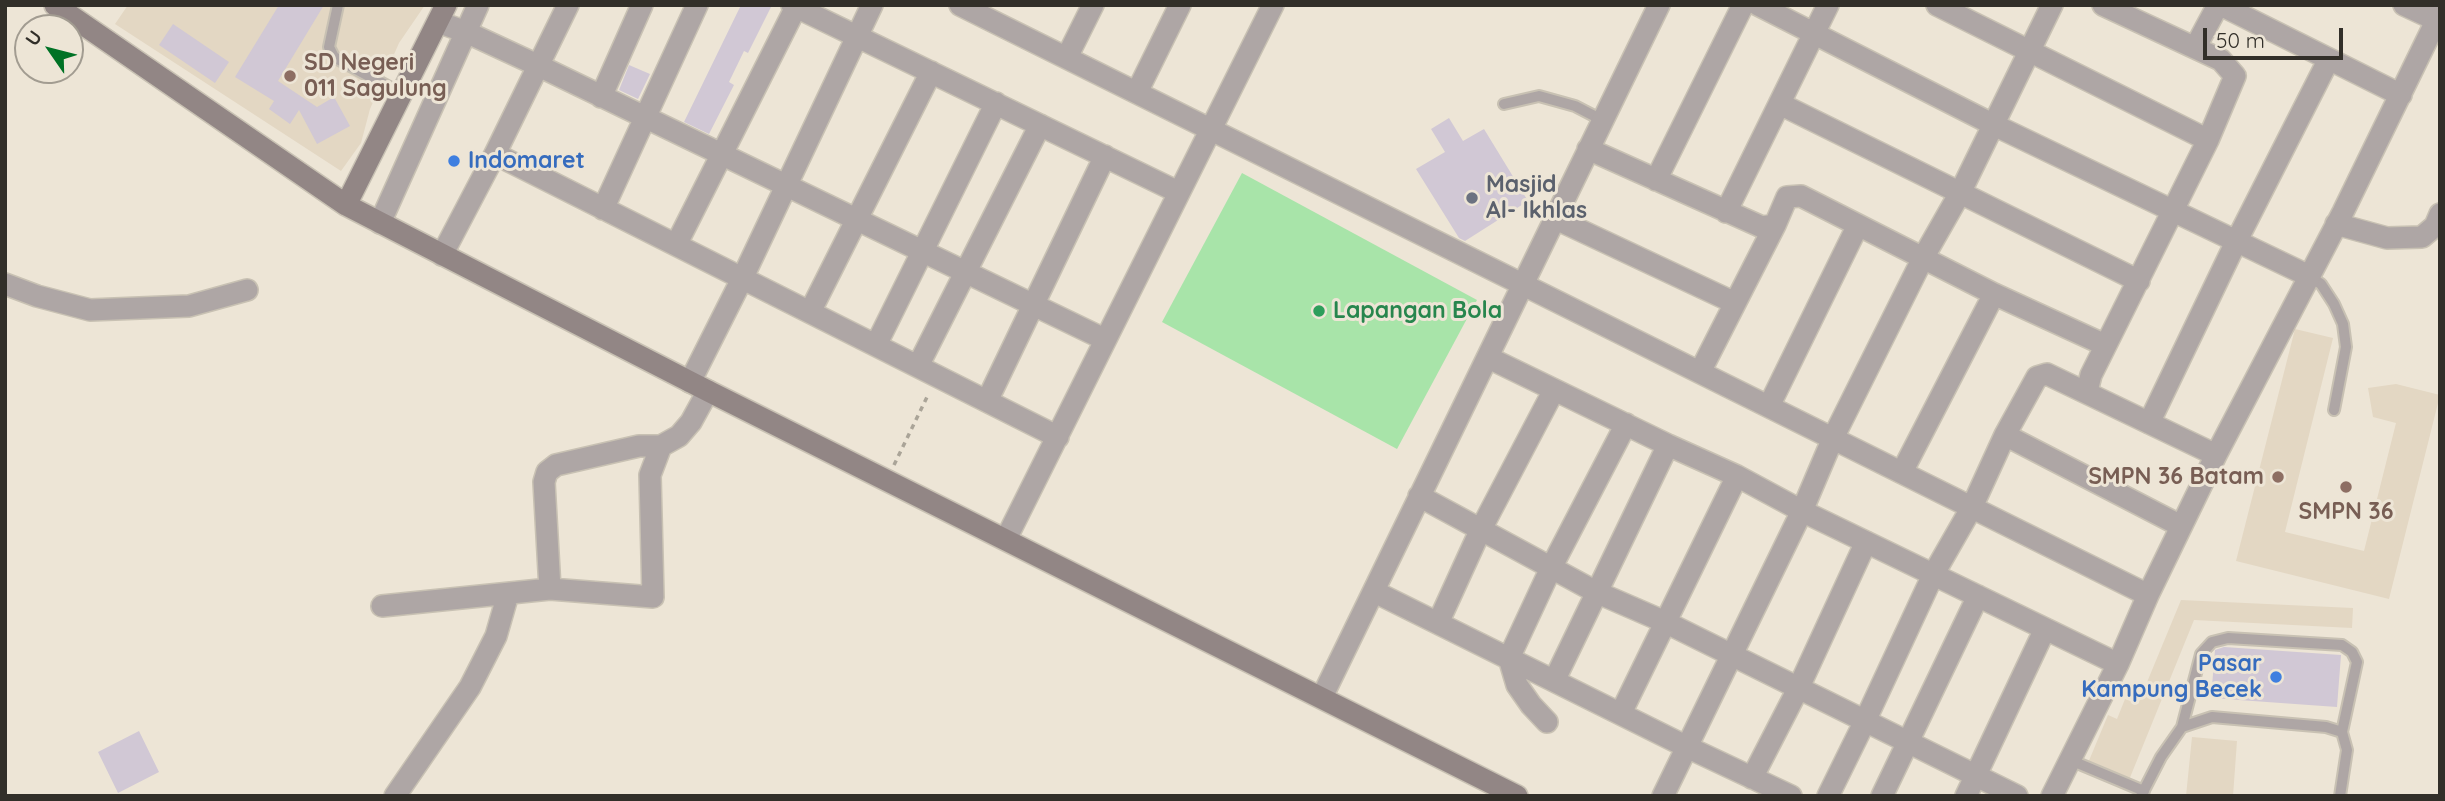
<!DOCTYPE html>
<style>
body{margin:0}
#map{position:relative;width:2445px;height:801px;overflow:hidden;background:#ede5d6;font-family:Quicksand,sans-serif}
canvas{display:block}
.frame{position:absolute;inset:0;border:7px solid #322f29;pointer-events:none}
.north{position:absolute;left:14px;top:14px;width:70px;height:70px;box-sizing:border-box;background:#ede5d6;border:2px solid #a29c91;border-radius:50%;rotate:305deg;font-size:19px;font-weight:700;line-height:28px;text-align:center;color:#322f29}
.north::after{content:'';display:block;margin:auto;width:24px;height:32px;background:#007225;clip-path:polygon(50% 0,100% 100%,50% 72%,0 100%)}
.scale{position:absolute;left:2203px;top:28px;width:140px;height:32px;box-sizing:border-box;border:4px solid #322f29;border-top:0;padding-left:9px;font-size:21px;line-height:24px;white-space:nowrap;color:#322f29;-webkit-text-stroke:5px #ede5d6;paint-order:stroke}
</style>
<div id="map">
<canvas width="2445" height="801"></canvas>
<div class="frame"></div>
<div class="north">U</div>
<div class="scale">50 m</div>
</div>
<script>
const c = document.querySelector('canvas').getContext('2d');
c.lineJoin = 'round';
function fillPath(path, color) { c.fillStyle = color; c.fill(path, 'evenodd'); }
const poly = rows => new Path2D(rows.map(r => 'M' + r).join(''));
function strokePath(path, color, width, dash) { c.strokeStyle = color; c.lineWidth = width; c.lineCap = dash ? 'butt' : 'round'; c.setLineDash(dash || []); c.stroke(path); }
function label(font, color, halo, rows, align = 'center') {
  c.font = font + ' Quicksand,sans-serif'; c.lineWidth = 6; c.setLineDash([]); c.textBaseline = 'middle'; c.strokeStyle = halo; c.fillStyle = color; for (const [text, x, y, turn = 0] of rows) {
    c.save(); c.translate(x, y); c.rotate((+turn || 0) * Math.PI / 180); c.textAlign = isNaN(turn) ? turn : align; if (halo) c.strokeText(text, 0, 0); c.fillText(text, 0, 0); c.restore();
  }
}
fillPath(poly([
 [128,5,425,5,399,43,370,109,361,143,341,171,115,24],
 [2295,329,2333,338,2285,532,2364,551,2396,423,2373,417,2368,388,2396,384,2440,395,2389,599,2236,561],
 [2181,600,2353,608,2352,628,2194,620,2129,780,2088,763,2108,715,2117,719,2125,699,2138,704],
 [2192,737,2237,741,2233,796,2186,796]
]), '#e3d7c3');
fillPath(poly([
 [1242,173,1477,300,1397,449,1162,322]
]), '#a8e4a9');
fillPath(poly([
 [279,5,324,5,278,81,317,107,334,97,350,126,317,144,299,110,290,124,269,109,274,101,235,77],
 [741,5,772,5,748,53,744,51,729,82,734,85,709,134,684,122],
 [173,24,229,62,215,83,159,45],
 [629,65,650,74,638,99,619,90],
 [1449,118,1463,141,1484,129,1528,201,1465,241,1459,238,1416,169,1445,152,1431,129],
 [2224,647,2341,655,2337,707,2211,698,2215,650],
 [139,731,159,772,118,793,98,752]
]), '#d1c8d5');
const lane = poly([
 [338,5,329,47,334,57,402,94],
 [1504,104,1539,96,1575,106,1602,120],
 [2309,276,2321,284,2334,304,2343,324,2346,347,2334,410],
 [2182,727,2201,654,2212,642,2228,638,2342,645,2352,652,2357,662,2342,732],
 [2070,760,2144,791],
 [2141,796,2161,757,2182,727,2212,717,2326,727,2342,732,2347,750,2340,796]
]);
const street = poly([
 [792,5,1178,192],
 [960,5,2148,595],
 [1758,5,1994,125,2309,276],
 [1937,5,2208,140],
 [2221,5,2401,95],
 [2404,5,2436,20],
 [438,22,466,32,537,65,1104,339],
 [2195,48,2218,5],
 [1067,57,1093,5],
 [1137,92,1180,5],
 [601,97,642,5],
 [1780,104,2139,281],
 [1588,149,1762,227,1775,225,1787,197,1801,196,1994,294,2105,345],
 [495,154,1058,437],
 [1656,180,1743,5],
 [603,209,697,5],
 [1726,212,1828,5],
 [1554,218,1735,303],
 [380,223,478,5],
 [2336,224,2387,238,2422,237,2435,226,2440,214],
 [676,245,796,7],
 [442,255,495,154,568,5],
 [5,284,37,296,90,310,189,306,247,290],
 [810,312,931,72],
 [876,345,996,103],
 [1489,358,1668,445,1737,476,1802,511,2118,664],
 [918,366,1040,125],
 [1700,372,1775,225],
 [690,382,742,279,872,5],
 [2087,391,2091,375,2208,140,2235,76,2221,60,2103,5],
 [987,401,1105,156],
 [1769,406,1858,225],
 [2149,423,2236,242,2329,59],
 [2005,435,2181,526],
 [1902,472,1994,294],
 [1419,496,1596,592,1665,622,2017,796],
 [1006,539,1273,5],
 [550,589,653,597,650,475,661,446],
 [1375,592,1687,747,1791,796],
 [382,606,550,589,544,482,547,472,556,465,639,446,661,446,679,436,691,422,708,391],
 [1438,623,1480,531,1554,390],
 [1554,681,1668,445],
 [1322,697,1659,5],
 [1621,713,1737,476],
 [1547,722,1531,705,1517,685,1509,658,1551,568,1626,424],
 [1752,778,1798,689,1866,542],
 [395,796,470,687,496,636,508,594],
 [1663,796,1802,511,1833,438,1923,258,1960,193,2052,5],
 [1828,796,1865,721,1933,575,1972,507,2005,435,2037,377,2047,374,2216,455],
 [1882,796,1978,596],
 [1966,796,2045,629],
 [2052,796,2118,664,2148,595,2216,455,2343,212,2440,13]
]);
const secondary = poly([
 [55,5,346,205,708,391,1517,796],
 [346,205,446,5]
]);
strokePath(lane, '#c8c1b3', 14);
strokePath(street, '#c8c1b3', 24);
strokePath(secondary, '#c8c1b3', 24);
strokePath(poly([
 [894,465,929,393]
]), '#aaa498', 3.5, [5, 5]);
strokePath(lane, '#aea6a5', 10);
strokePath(street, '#aea6a5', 21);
strokePath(secondary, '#928685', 21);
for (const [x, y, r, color] of [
 [290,76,7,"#8d6e63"],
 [454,161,7,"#3f7fe0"],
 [1472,198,7,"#6b7280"],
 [1319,311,7,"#2e9e5b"],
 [2278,477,7,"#8d6e63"],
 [2346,487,7,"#8d6e63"],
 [2276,677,7,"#3f7fe0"]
]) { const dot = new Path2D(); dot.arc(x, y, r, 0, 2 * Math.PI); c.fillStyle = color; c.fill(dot); strokePath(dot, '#ede5d6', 2.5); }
label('bold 23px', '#785e54', '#ede5d6', [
 ["SD Negeri",304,63],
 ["011 Sagulung",304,89],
 ["SMPN 36 Batam",2264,477,"right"],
 ["SMPN 36",2346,512,"center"]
], 'left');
label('bold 23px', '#366cbe', '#ede5d6', [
 ["Indomaret",468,161],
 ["Pasar",2262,664,"right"],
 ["Kampung Becek",2262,690,"right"]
], 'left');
label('bold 23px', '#5b616d', '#ede5d6', [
 ["Masjid",1486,185],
 ["Al- Ikhlas",1486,211]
], 'left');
label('bold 23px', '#27864d', '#ede5d6', [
 ["Lapangan Bola",1333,311]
], 'left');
</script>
